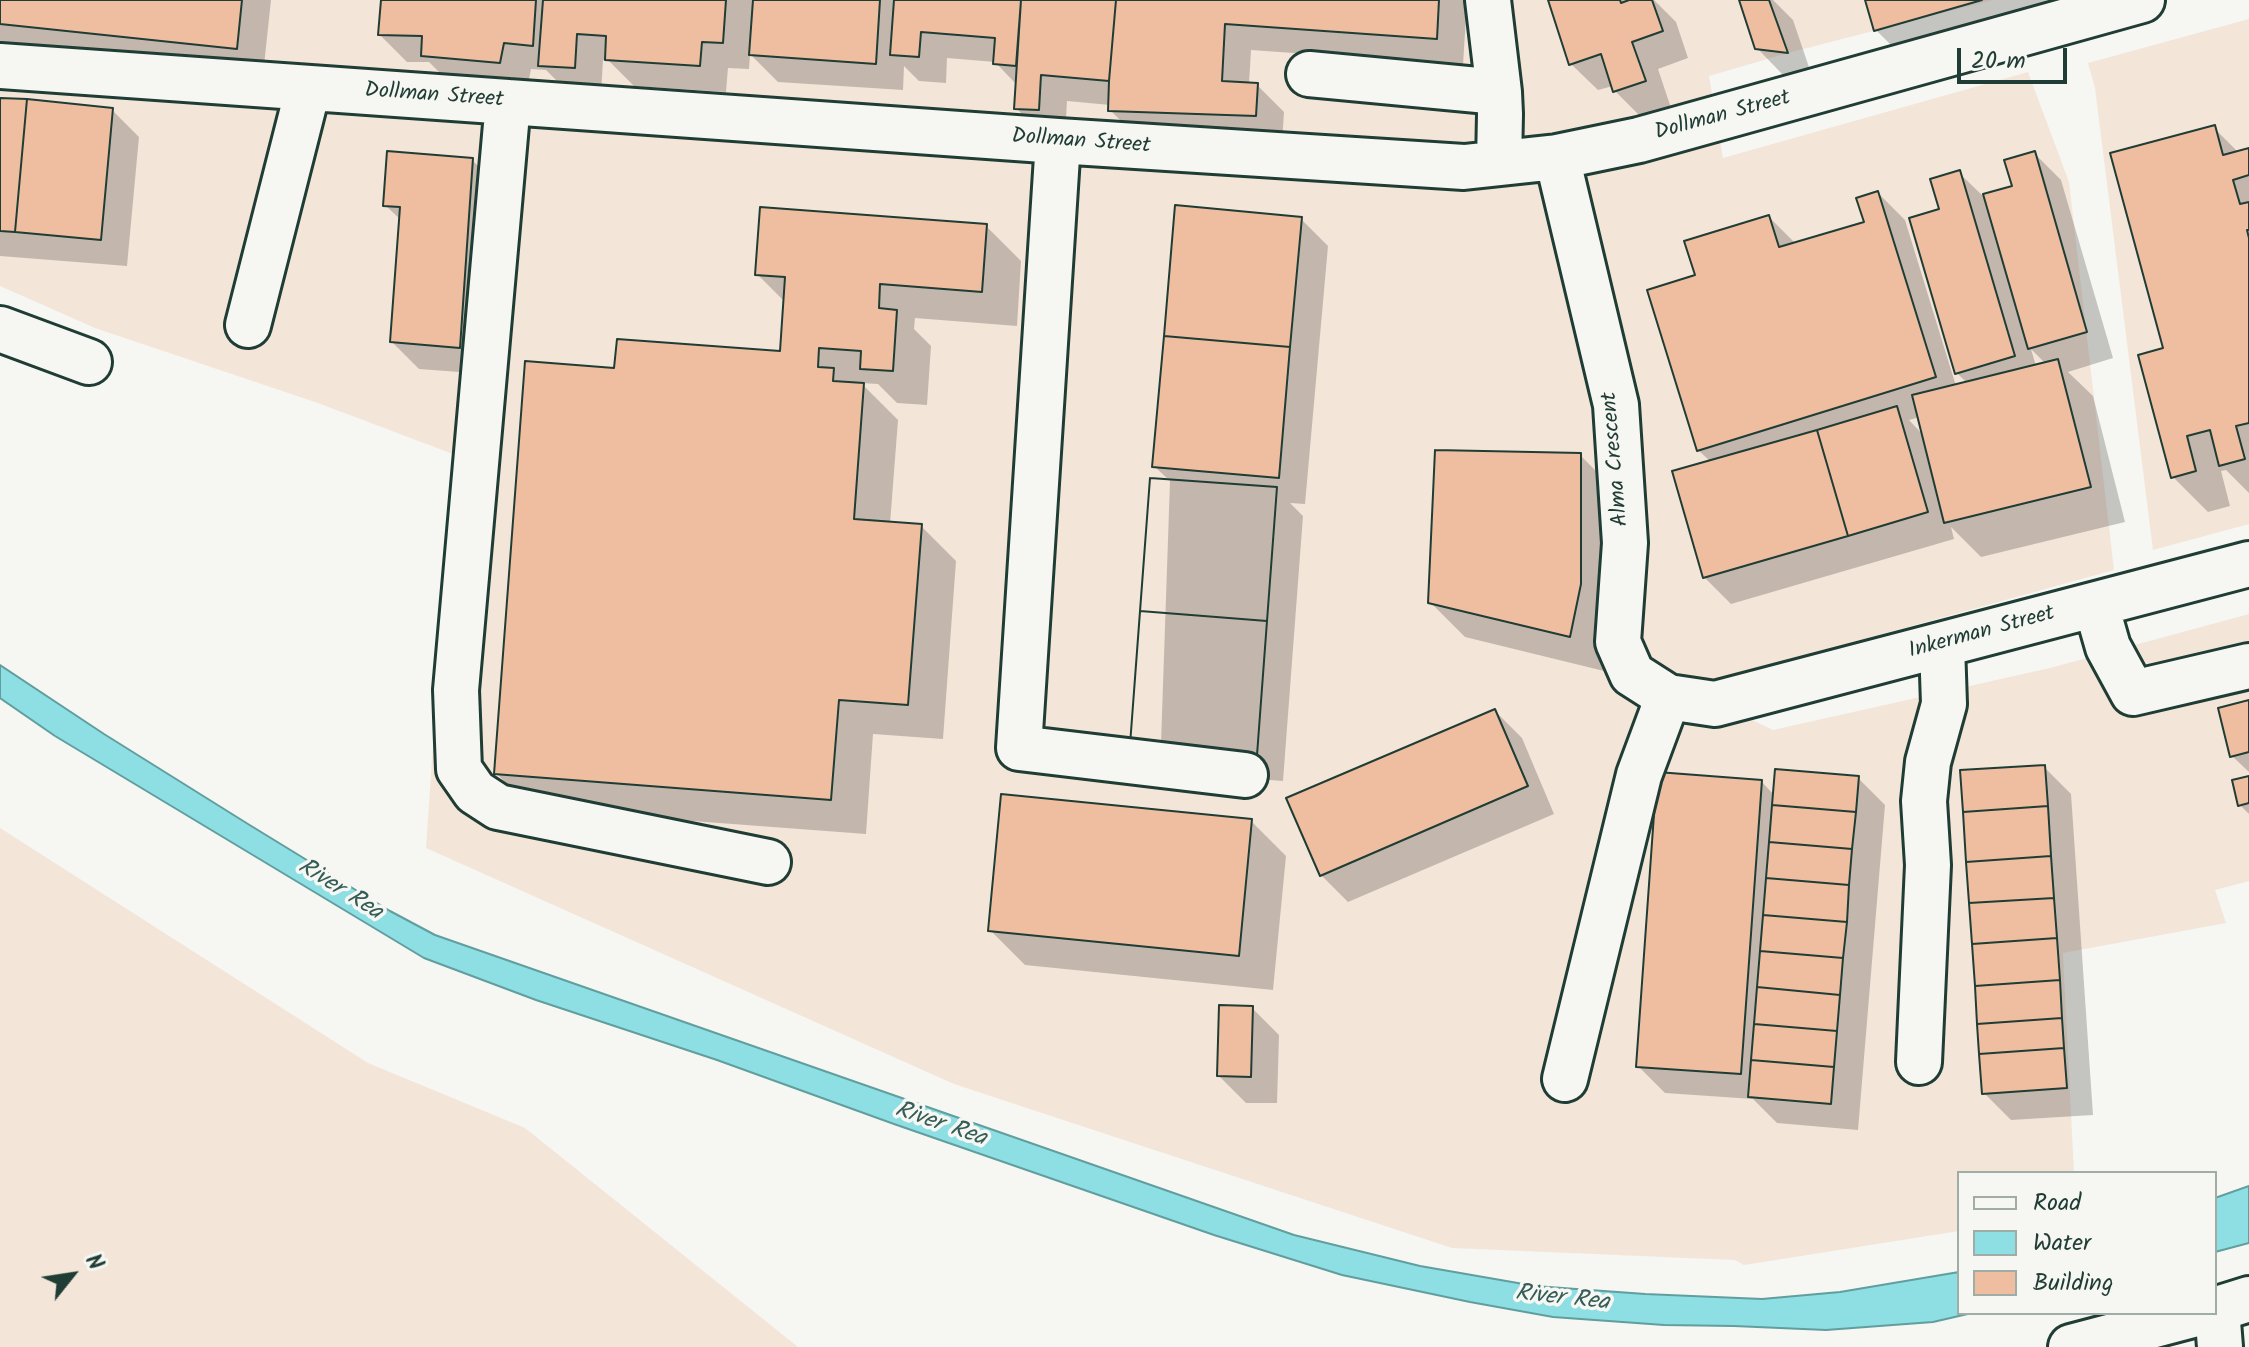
<!DOCTYPE html>
<style>
body{margin:0}
#map{position:relative;width:2249px;height:1347px;overflow:hidden;background:#f6f6f2;font-family:Kalam,sans-serif}
canvas{display:block}
.legend{position:absolute;left:1957px;top:1171px;width:260px;height:144px;box-sizing:border-box;background:#f6f6f2;border:2px solid #a0aca6;margin:0;padding:10px 14px;list-style:none;font-size:24px;color:#1f3d34}
.legend li{display:flex;align-items:center;gap:16px;height:40px}
.legend b{width:40px;border:2px solid #a0aca6}
.north{position:absolute;left:32px;top:1235px;width:80px;height:80px;-webkit-text-stroke:6px #f6f6f2;paint-order:stroke;rotate:60deg;font-size:22px;font-weight:700;line-height:32px;text-align:center;color:#1f3d34}
.north::after{content:'';display:block;margin:auto;width:28px;height:36px;background:#1f3d34;clip-path:polygon(50% 0,100% 100%,50% 72%,0 100%)}
.scale{position:absolute;left:1957px;top:48px;width:110px;height:36px;box-sizing:border-box;border:4px solid #1f3d34;border-top:0;padding-left:10px;font-size:24px;line-height:28px;white-space:nowrap;color:#1f3d34;-webkit-text-stroke:6px #f6f6f2;paint-order:stroke}
</style>
<div id="map">
<canvas width="2249" height="1347"></canvas>
<ul class="legend">
<li><b style="height:10px;background:#f6f6f2"></b>Road</li>
<li><b style="height:22px;background:#8ddfe4"></b>Water</li>
<li><b style="height:22px;background:#efbda0"></b>Building</li>
</ul>
<div class="north">N</div>
<div class="scale">20 m</div>
</div>
<script>
const c = document.querySelector('canvas').getContext('2d');
c.lineJoin = 'round';
function fillPath(path, color) { c.fillStyle = color; c.fill(path, 'evenodd'); }
const poly = rows => new Path2D(rows.map(r => 'M' + r).join(''));
function strokePath(path, color, width, dash) { c.strokeStyle = color; c.lineWidth = width; c.lineCap = dash ? 'butt' : 'round'; c.setLineDash(dash || []); c.stroke(path); }
function label(font, color, halo, rows, align = 'center') {
  c.font = font + ' Kalam,sans-serif'; c.lineWidth = 7; c.setLineDash([]); c.textBaseline = 'middle'; c.strokeStyle = halo; c.fillStyle = color; for (const [text, x, y, turn = 0] of rows) {
    c.save(); c.translate(x, y); c.rotate((+turn || 0) * Math.PI / 180); c.textAlign = isNaN(turn) ? turn : align; if (halo) c.strokeText(text, 0, 0); c.fillText(text, 0, 0); c.restore();
  }
}
fillPath(poly([
 [0,0,1993,0,1788,53,1709,76,1723,158,2028,72,2069,182,2114,570,1713,681,1740,714,1773,730,2050,668,2249,614,2249,881,2215,890,2226,923,2063,953,2074,1173,1959,1173,1959,1231,1744,1265,1735,1260,1452,1248,954,1084,426,848,453,454,318,403,95,328,0,286],
 [2249,19,2249,524,2153,550,2095,88,2088,63],
 [0,828,368,1063,525,1128,798,1347,0,1347]
]), '#f4e5d9');
const water = poly([
 [0,665,104,734,248,824,390,911,435,935,1294,1235,1420,1266,1535,1286,1645,1294,1762,1299,1840,1292,1959,1272,1959,1313,1972,1313,1933,1322,1826,1330,1734,1326,1664,1325,1553,1317,1470,1302,1342,1275,1214,1235,894,1124,717,1060,536,1000,424,958,55,736,0,698,0,665],
 [2249,1186,2249,1243,2215,1252,2215,1198,2249,1186]
]);
fillPath(water, '#8ddfe4');
strokePath(water, '#619e9e', 2);
fillPath(poly([
 [0,0,271,0,263,75,0,47],
 [383,0,1467,0,1463,65,1251,50,1249,84,1257,85,1284,112,1282,142,1137,137,1110,110,1110,105,1067,101,1065,136,1043,135,1016,108,1017,85,995,62,947,58,946,83,919,81,904,66,903,90,778,82,750,54,749,69,728,68,726,92,634,86,608,60,603,60,601,94,568,92,546,70,531,69,527,89,450,83,429,62,407,62,380,35],
 [1550,0,1654,0,1676,22,1688,58,1658,69,1671,108,1642,118,1615,91,1613,86,1598,90,1571,64],
 [1745,0,1773,0,1793,20,1813,79,1784,76,1757,48],
 [1867,0,2102,0,1903,57,1876,30],
 [0,100,112,110,139,137,127,266,0,256],
 [2214,128,2239,153,2249,150,2249,493,2226,470,2221,471,2230,506,2208,512,2173,477,2166,350],
 [2034,153,2061,180,2113,358,2068,372,2093,396,2125,522,1981,557,1951,527,1954,539,1731,604,1704,577,1711,462,1698,450,1698,276,1769,217,1796,244,1866,223,1878,193,1905,220,1956,386,1968,384,1957,373,1942,210,1959,173,1983,196,2015,187],
 [2031,349,2046,364,2036,366],
 [1920,417,1924,436,1909,420],
 [472,160,499,187,486,374,419,369,392,342,401,220,385,205],
 [1301,219,1328,246,1305,504,1290,503,1303,516,1283,781,1160,772,1170,481,1154,466],
 [986,226,1021,261,1017,326,915,318,914,329,931,346,927,405,897,403,878,384,861,383,898,420,890,524,921,526,956,561,943,739,873,734,866,834,532,809,497,774,616,370,782,353,785,302,757,274],
 [1580,455,1615,490,1615,620,1604,671,1465,637,1430,602],
 [2249,702,2249,772,2232,756],
 [1495,711,1522,738,1554,814,1348,902,1321,875],
 [2044,767,2071,794,2093,1115,2011,1120,1984,1093],
 [1858,778,1885,805,1858,1130,1777,1123,1753,1099,1665,1093,1638,1066,1761,781,1775,796],
 [2249,778,2249,814,2240,805],
 [1251,821,1286,856,1273,990,1025,965,990,930],
 [1252,1008,1279,1035,1277,1103,1246,1103,1219,1076]
]), '#0003');
const building = poly([
 [0,0,242,0,237,49,0,24,0,0],
 [381,0,536,0,533,46,504,43,500,63,421,56,422,36,378,35,381,0],
 [543,0,726,0,723,43,702,42,700,66,605,60,606,36,577,34,575,68,538,66,543,0],
 [753,0,880,0,876,64,749,55,753,0],
 [894,0,1021,0,1016,66,993,64,995,38,921,32,919,57,890,55,894,0],
 [1021,0,1116,0,1109,81,1041,75,1039,110,1014,109,1021,0],
 [1116,0,1439,0,1437,39,1225,24,1222,81,1258,83,1256,116,1108,111,1109,81,1116,0],
 [1548,0,1620,0,1621,3,1629,0,1652,0,1663,31,1632,42,1646,81,1613,92,1601,54,1569,65,1548,0],
 [1739,0,1769,0,1788,53,1755,49,1739,0],
 [1865,0,1982,0,1874,31,1865,0],
 [0,98,27,99,15,232,0,231,0,98],
 [27,99,113,108,101,240,15,232,27,99],
 [2215,125,2223,155,2249,148,2249,175,2233,180,2240,204,2249,202,2249,230,2247,230,2249,238,2249,423,2236,426,2245,459,2219,466,2210,430,2187,436,2196,471,2171,478,2138,355,2163,348,2110,153,2215,125],
 [387,151,473,158,460,348,390,342,400,207,383,206,387,151],
 [2035,151,2087,332,2028,349,1983,194,2012,186,2004,160,2035,151],
 [1960,170,2015,356,1955,374,1909,218,1939,209,1930,179,1960,170],
 [1878,191,1936,377,1697,451,1647,290,1695,275,1684,241,1769,215,1779,247,1864,222,1856,198,1878,191],
 [1175,205,1302,217,1290,347,1164,336,1175,205],
 [760,207,987,224,982,292,880,284,879,308,897,310,893,371,860,369,861,351,819,348,818,367,834,368,833,381,864,383,854,519,922,524,908,705,839,700,831,800,494,774,525,361,614,368,617,339,780,351,785,277,755,275,760,207],
 [1164,336,1290,347,1279,478,1152,467,1164,336],
 [2058,359,2091,487,1944,523,1912,395,2058,359],
 [1897,406,1928,512,1848,536,1817,430,1897,406],
 [1817,430,1848,536,1703,578,1672,471,1817,430],
 [1435,450,1581,453,1581,584,1570,637,1428,603,1435,450],
 [1150,478,1277,487,1257,755,1130,745,1150,478],
 [1150,478,1277,487,1267,621,1140,611,1150,478],
 [1140,611,1267,621,1257,755,1130,745,1140,611],
 [2249,700,2249,752,2230,757,2218,708,2249,700],
 [1495,709,1528,786,1320,876,1286,798,1495,709],
 [2045,765,2048,806,1963,812,1960,770,2045,765],
 [1775,769,1859,776,1856,812,1772,805,1775,769],
 [1657,772,1762,780,1741,1074,1636,1067,1657,772],
 [2249,776,2249,803,2238,806,2232,780,2249,776],
 [1001,794,1252,819,1239,956,988,931,1001,794],
 [1772,805,1856,812,1852,849,1769,842,1772,805],
 [2048,806,2051,856,1966,862,1963,812,2048,806],
 [1769,842,1852,849,1849,885,1766,878,1769,842],
 [2051,856,2054,898,1969,903,1966,862,2051,856],
 [1766,878,1849,885,1847,922,1763,915,1766,878],
 [2054,898,2057,938,1972,944,1969,903,2054,898],
 [1763,915,1847,922,1843,958,1760,951,1763,915],
 [2057,938,2060,980,1975,986,1972,944,2057,938],
 [1760,951,1843,958,1840,995,1757,987,1760,951],
 [2060,980,2062,1018,1977,1024,1975,986,2060,980],
 [1757,987,1840,995,1837,1031,1754,1024,1757,987],
 [1219,1005,1253,1006,1251,1077,1217,1076,1219,1005],
 [2062,1018,2064,1048,1979,1054,1977,1024,2062,1018],
 [1754,1024,1837,1031,1834,1067,1751,1060,1754,1024],
 [2064,1048,2067,1088,1982,1094,1979,1054,2064,1048],
 [1751,1060,1834,1067,1831,1104,1748,1097,1751,1060]
]);
fillPath(building, '#efbda0');
strokePath(building, '#1f3d34', 2);
const minor = poly([
 [1488,0,1499,92],
 [0,66,1058,141,1464,167,1557,157,1639,140,2142,0],
 [1309,74,1499,92,1500,114,1499,163],
 [508,102,456,690,459,769,475,792,498,807,768,862],
 [1058,141,1019,748,1245,775],
 [1557,157,1616,405,1625,543,1618,642,1632,674,1668,697,1715,704,2249,564],
 [248,325,308,89],
 [0,329,89,362],
 [2096,605,2108,647,2133,693,2249,666],
 [1919,1062,1928,865,1924,801,1928,762,1944,704,1942,645],
 [1565,1079,1639,775,1668,697],
 [2071,1347,2200,1313],
 [2220,1347,2217,1309,2249,1299]
]);
strokePath(minor, '#1f3d34', 50);
strokePath(minor, '#f6f6f2', 44);
label('22px', '#1f3d34', '#f6f6f2', [
 ["Dollman Street",434,97,4],
 ["Dollman Street",1723,117,-15],
 ["Dollman Street",1081,143,4],
 ["Alma Crescent",1617,459,-95],
 ["Inkerman Street",1982,634,-15]
]);
label('italic 24px', '#355d57', '#f6f6f2', [
 ["River Rea",339,891,32],
 ["River Rea",940,1126,19],
 ["River Rea",1562,1300,6]
]);
</script>
